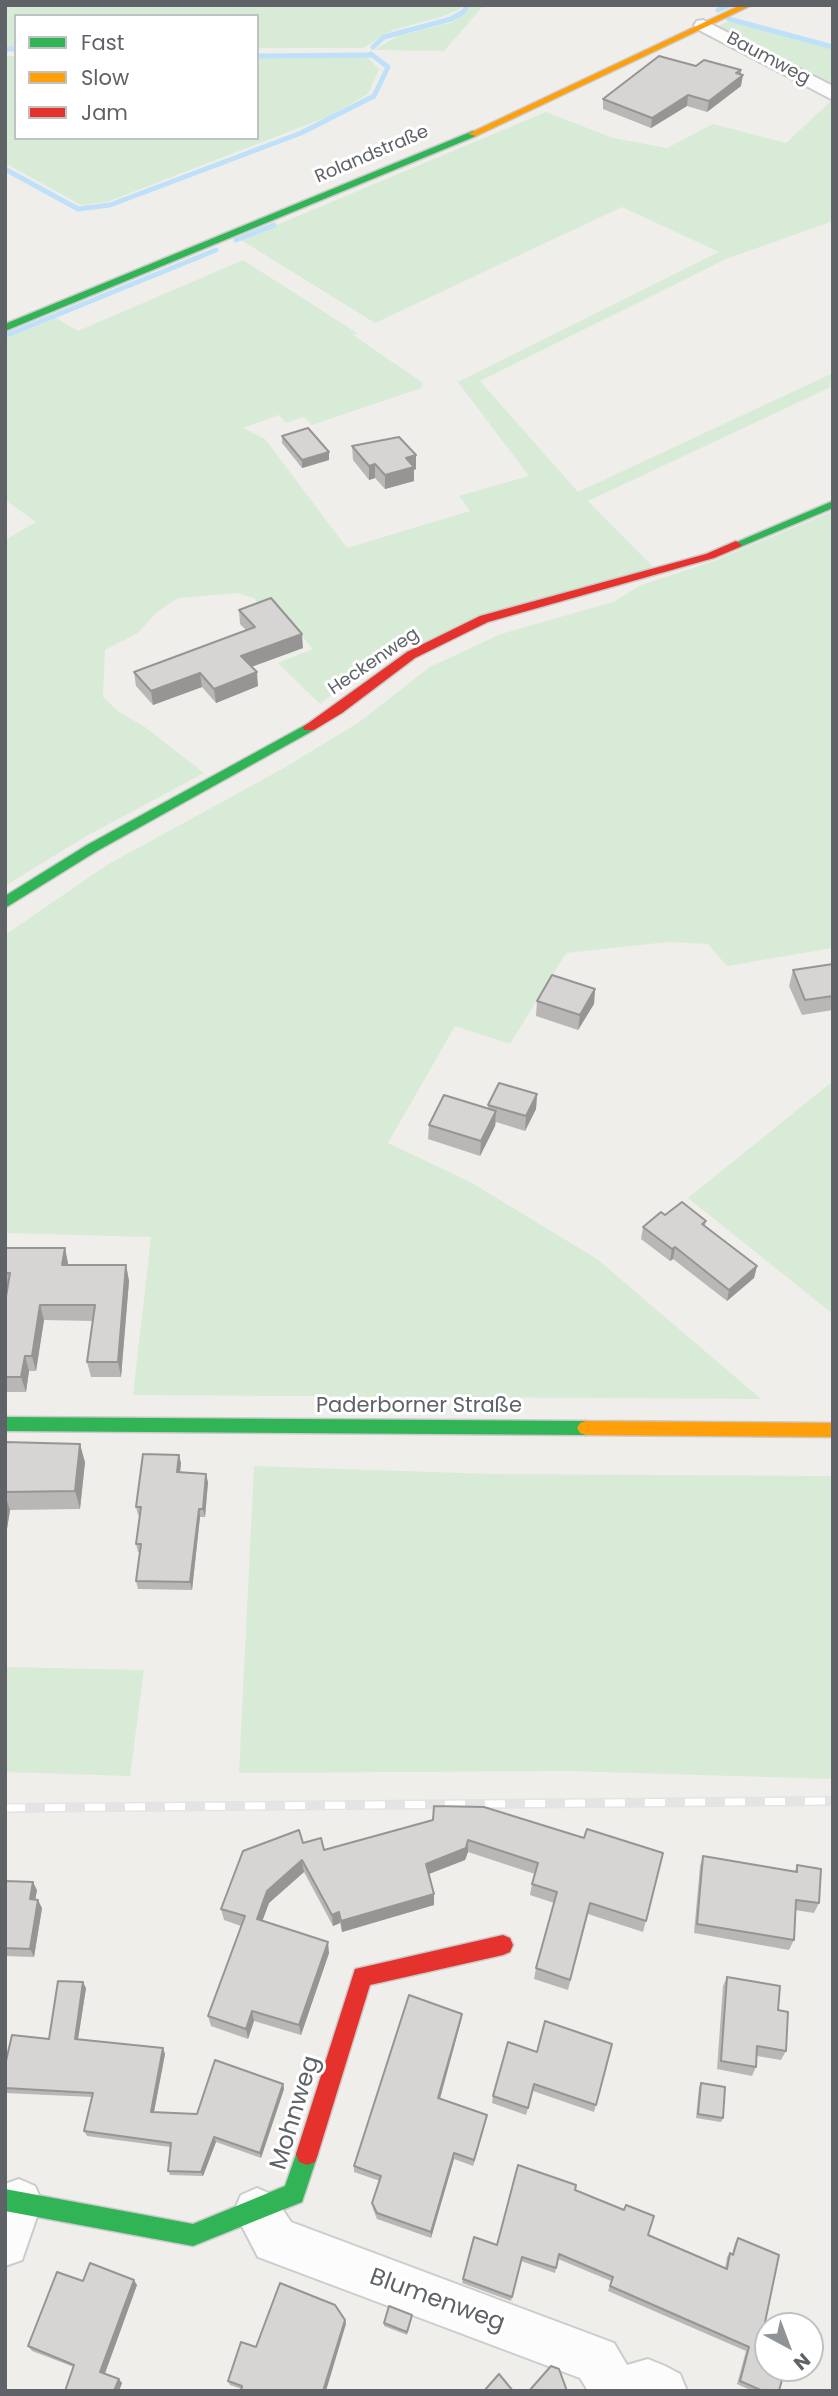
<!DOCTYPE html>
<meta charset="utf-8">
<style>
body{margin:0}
#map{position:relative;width:838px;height:2396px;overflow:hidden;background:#efeeea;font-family:Poppins,sans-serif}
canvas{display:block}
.frame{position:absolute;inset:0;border:7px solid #5f6368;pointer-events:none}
.legend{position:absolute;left:14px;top:14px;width:245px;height:126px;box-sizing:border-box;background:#fff;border:2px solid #bfc1c3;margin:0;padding:9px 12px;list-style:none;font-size:21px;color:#5f6368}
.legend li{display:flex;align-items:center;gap:14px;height:35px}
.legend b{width:35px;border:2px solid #bfc1c3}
.north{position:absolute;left:754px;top:2312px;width:70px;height:70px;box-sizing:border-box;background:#fff;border:2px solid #bfc1c3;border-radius:50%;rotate:139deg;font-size:19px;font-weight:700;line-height:28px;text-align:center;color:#5f6368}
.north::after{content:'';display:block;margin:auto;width:24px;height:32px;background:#919496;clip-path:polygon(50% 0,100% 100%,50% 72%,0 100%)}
</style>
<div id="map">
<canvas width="838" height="2396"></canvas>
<div class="frame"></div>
<ul class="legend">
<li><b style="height:9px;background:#30b455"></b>Fast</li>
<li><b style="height:9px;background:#ff9f0a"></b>Slow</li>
<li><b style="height:9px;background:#e5322d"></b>Jam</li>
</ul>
<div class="north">N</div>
</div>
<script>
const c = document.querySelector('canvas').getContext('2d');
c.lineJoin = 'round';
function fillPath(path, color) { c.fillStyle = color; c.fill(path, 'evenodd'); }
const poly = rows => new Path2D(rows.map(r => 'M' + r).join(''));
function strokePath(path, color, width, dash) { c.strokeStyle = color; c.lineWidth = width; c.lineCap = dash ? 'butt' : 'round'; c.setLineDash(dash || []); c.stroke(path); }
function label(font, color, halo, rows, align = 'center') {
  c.font = font + ' Poppins,sans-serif'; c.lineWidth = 6; c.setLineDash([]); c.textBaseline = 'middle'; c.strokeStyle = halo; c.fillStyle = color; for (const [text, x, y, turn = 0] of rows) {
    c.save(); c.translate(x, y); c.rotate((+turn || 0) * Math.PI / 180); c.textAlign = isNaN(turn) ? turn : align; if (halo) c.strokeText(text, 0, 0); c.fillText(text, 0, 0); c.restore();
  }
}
fillPath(poly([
 [5,5,461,5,460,9,441,17,393,30,363,48,257,48,257,16,16,16,16,50,5,50],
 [473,5,484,5,444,51,374,50,398,36,453,22],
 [730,21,833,49,833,87,719,26],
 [364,54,379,69,368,94,332,115,107,202,81,205,5,163,5,56,16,56,16,138,257,138,257,55],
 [833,99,833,221,726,259,480,381,578,492,833,373,833,386,588,501,653,567,397,651,391,646,320,704,278,663,313,649,276,606,264,610,254,598,237,593,178,598,157,612,138,633,105,650,103,697,119,712,145,727,204,773,83,838,5,886,5,540,36,522,5,500,5,339,56,318,78,331,243,260,357,333,353,335,423,383,421,388,312,425,304,417,286,423,279,415,243,428,265,439,347,548,470,511,459,496,529,476,458,382,719,252,622,207,375,323,241,240,546,112,613,138,667,148,713,124,786,143],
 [833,511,833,948,727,966,708,944,668,942,566,953,510,1044,455,1026,388,1143,472,1183,597,1259,761,1399,133,1395,151,1237,5,1233,5,935,107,865,284,768,358,723,430,667,501,634,613,602,641,585,714,561],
 [833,1081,833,1314,688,1198],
 [254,1466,492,1474,833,1476,833,1779,568,1771,239,1773],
 [5,1667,144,1670,130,1776,5,1772]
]), '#d8ebd6');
strokePath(poly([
 [718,10,730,5],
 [729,19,833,47],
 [373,47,384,37,451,19,463,12,468,5],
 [6,49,16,49],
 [257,56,372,55],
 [5,169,78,209,110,205,301,133,374,96,388,67,371,54],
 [236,240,274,225],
 [5,336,216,250]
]), '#bfe0f9', 5);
const street = poly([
 [703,20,833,86,833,100,697,29,694,25,697,21,703,20],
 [19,2179,35,2186,42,2202,22,2260,5,2266,5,2184,19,2179],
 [257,2188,273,2195,291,2222,614,2343,627,2365,648,2359,665,2366,680,2374,687,2391,588,2391,580,2378,258,2257,234,2211,241,2195,257,2188]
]);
const fast = poly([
 [473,131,476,132,476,136,5,331,5,324,473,131],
 [833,501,833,508,740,547,732,547,730,545,833,501],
 [309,723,315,727,314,730,97,851,5,908,5,896,87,845,309,723],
 [5,1417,586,1421,592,1423,595,1428,592,1433,586,1435,5,1431,5,1417],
 [307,2143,315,2146,318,2154,302,2202,193,2246,5,2211,5,2189,193,2224,285,2186,299,2146,307,2143]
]);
const slow = poly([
 [741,5,752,5,476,136,468,134,741,5],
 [586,1421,833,1423,833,1437,586,1435,580,1433,577,1428,580,1423,586,1421]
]);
const jam = poly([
 [736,541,742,545,740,547,714,558,488,622,415,658,342,713,314,730,304,730,303,727,407,652,480,616,706,554,736,541],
 [503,1935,510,1938,513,1945,510,1952,503,1955,370,1985,318,2154,315,2162,307,2165,299,2162,296,2154,355,1969,503,1935]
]);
strokePath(street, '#cbcccc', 4);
strokePath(fast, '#cacacb', 3);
strokePath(slow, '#cacacb', 3);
strokePath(jam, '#cacacb', 3);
fillPath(street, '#fdfcfc');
fillPath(fast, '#30b455');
fillPath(slow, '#ff9f0a');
fillPath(jam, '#e5322d');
const rail = poly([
 [5,1808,833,1801]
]);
strokePath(rail, '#e4e4e4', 10);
strokePath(rail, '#fff', 7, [20]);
fillPath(poly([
 [696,66,740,74,741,86,707,112,687,106,651,128,603,109,603,99],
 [282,436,329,452,329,460,302,468,282,443],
 [352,446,416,469,414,470,414,481,385,489,375,478,369,480,353,460],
 [239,610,303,648,251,667,258,686,216,703,202,687,153,705,136,686,134,672,246,630,240,624],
 [833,964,833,1010,802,1015,789,986,793,970],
 [595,989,594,1004,578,1030,536,1016,537,1001],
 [537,1094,536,1109,525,1131,496,1122,495,1126,480,1156,428,1139,429,1125,488,1108,488,1105],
 [665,1215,706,1221,705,1226,757,1266,754,1278,727,1301,673,1259,670,1261,641,1239,643,1227],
 [5,1248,65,1248,68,1265,126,1265,129,1281,121,1377,91,1377,87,1362,93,1321,44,1320,36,1371,29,1371,26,1392,5,1392,5,1302,8,1288,5,1288],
 [5,1442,85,1462,80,1509,10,1510,6,1535,5,1535],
 [181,1463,180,1473,208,1482,205,1517,200,1517,192,1590,138,1589,136,1581,140,1552,138,1552,136,1544,140,1515,138,1515,136,1507],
 [433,1820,584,1838,663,1853,643,1932,588,1914,568,1990,534,1979,536,1968,554,1903,530,1895,532,1884,535,1874,468,1852,465,1860,429,1874,434,1894,434,1905,342,1932,340,1923,333,1926,304,1872,269,1903,262,1921,329,1953,301,2035,254,2021,248,2039,211,2026,208,2016,241,1926,224,1920,221,1909,303,1843,324,1850],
 [703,1856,795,1871,797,1865,819,1903,814,1913,795,1910,794,1940,789,1950,694,1933,700,1866],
 [5,1881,37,1890,35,1900,42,1908,34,1957,5,1956],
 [727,1977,778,2010,786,2051,781,2060,757,2056,756,2067,752,2076,717,2069,723,1986],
 [86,1988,78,2040,165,2054,154,2112,197,2114,283,2084,284,2089,261,2158,216,2142,203,2176,170,2175,168,2171,170,2147,87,2136,84,2131,92,2097,5,2093,5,2060,49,2039],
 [461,2021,440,2099,486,2121,473,2166,454,2159,431,2238,377,2219,373,2209,372,2203,380,2181,354,2172,354,2166],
 [612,2044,594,2112,533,2091,526,2115,492,2103,493,2096,537,2052],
 [701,2083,723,2118,721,2122,696,2118,699,2087],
 [575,2190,648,2235,725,2269,727,2257,730,2253,732,2254,735,2243,738,2238,764,2327,779,2391,752,2391,737,2384,746,2351,608,2291,611,2281,558,2259,555,2273,521,2261,511,2301,462,2283,463,2279,497,2245],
 [83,2281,137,2285,105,2373,122,2383,119,2391,65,2391,74,2367,32,2351,28,2346],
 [412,2318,407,2335,384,2326,384,2323],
 [346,2324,242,2389,230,2385,228,2381,256,2347]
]), '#b8b7b5');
fillPath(poly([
 [741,70,740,77,743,75,741,86,707,112,709,101],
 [688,95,687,106,651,128,652,118],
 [329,452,329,460,302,468,302,460],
 [416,455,416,469,414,470,414,481,385,489,385,475,406,458],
 [375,464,375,478,369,480,369,466],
 [302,634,303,648,243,670,241,656],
 [257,672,258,686,216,703,214,689],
 [200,673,202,687,153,705,151,691],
 [595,989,594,1004,578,1030,580,1015],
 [537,1094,536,1109,525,1131,526,1116],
 [496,1111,495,1126,480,1156,481,1141],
 [675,1247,673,1259,670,1261,672,1249],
 [65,1248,68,1263,66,1280,62,1265],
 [126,1265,129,1281,121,1377,118,1362],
 [757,1266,754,1278,727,1301,729,1290],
 [40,1305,44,1320,36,1371,32,1356],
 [25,1356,29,1371,26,1392,21,1377],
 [80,1444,85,1462,80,1509,75,1491],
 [179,1455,181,1463,179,1481,177,1472],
 [206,1474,208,1482,205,1517,203,1509],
 [5,1495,10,1510,6,1535,5,1531],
 [199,1509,200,1517,192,1590,190,1582],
 [468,1840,468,1852,465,1860,426,1875,426,1864],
 [302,1860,304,1872,269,1903,259,1930,257,1919,267,1891],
 [33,1882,37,1890,34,1907,30,1899],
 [434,1894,434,1905,342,1932,341,1921],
 [38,1900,42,1908,34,1957,30,1949],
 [339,1912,340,1923,333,1926,332,1915],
 [328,1942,329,1953,301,2035,299,2025],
 [83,1982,86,1988,77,2045,75,2039],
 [252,2011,254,2021,248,2039,246,2029],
 [462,2014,461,2021,438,2105,438,2098],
 [163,2048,165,2054,153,2117,151,2112],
 [283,2084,284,2089,261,2158,260,2153],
 [487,2115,486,2121,473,2166,474,2160],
 [214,2137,216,2142,203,2176,201,2172],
 [454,2153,454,2159,431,2238,431,2232],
 [134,2280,137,2285,104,2376,100,2372],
 [345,2320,346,2324,326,2391,323,2391],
 [119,2379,122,2383,119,2391,114,2391]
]), '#969594');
const building = poly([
 [659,56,696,66,704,60,741,70,736,73,743,75,709,101,688,95,652,118,603,99,659,56],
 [308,428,329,452,302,460,282,436,308,428],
 [399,437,416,455,406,458,414,467,385,475,375,464,369,466,352,446,399,437],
 [271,598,302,634,241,656,257,672,214,689,200,673,151,691,134,672,255,627,239,610,271,598],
 [833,964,833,996,805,1000,793,970,833,964],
 [552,975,595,989,580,1015,537,1001,552,975],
 [499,1083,537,1094,526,1116,488,1105,499,1083],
 [444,1095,496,1111,481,1141,429,1125,444,1095],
 [682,1202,706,1221,702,1224,757,1266,729,1290,675,1247,672,1249,643,1227,661,1212,665,1215,682,1202],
 [5,1248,65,1248,62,1265,126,1265,118,1362,87,1362,95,1305,40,1305,32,1356,25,1356,21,1377,5,1377,5,1302,10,1273,5,1273,5,1248],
 [5,1442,80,1444,75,1491,5,1492,5,1442],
 [143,1454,179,1455,177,1472,206,1474,203,1509,199,1509,190,1582,136,1581,141,1544,136,1544,141,1507,136,1507,143,1454],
 [434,1806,484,1807,584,1838,587,1829,663,1853,646,1921,590,1903,570,1980,536,1968,557,1892,532,1884,538,1863,468,1840,466,1848,426,1864,434,1894,341,1921,339,1912,332,1915,302,1860,267,1891,257,1919,328,1942,299,2025,252,2011,246,2029,208,2016,245,1916,221,1909,243,1851,299,1830,303,1843,321,1838,324,1850,433,1820,434,1806],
 [703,1856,797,1872,797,1865,821,1869,819,1903,796,1900,794,1940,697,1924,703,1856],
 [5,1881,33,1882,30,1899,38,1900,30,1949,5,1948,5,1881],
 [727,1977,780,1986,778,2010,788,2012,786,2051,757,2046,756,2067,721,2061,727,1977],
 [58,1981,83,1982,75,2039,163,2048,151,2112,197,2114,215,2060,283,2084,260,2153,214,2137,201,2172,168,2171,171,2143,84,2131,93,2093,5,2088,5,2060,6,2061,12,2035,49,2039,58,1981],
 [409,1995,462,2014,438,2098,487,2115,474,2160,454,2153,431,2232,377,2213,372,2203,381,2176,354,2166,409,1995],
 [545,2021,612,2044,596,2105,534,2084,528,2108,493,2096,508,2042,537,2052,545,2021],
 [701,2083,725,2087,723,2118,698,2114,701,2083],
 [518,2165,576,2185,575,2190,624,2210,626,2205,654,2216,648,2235,727,2269,730,2253,733,2255,738,2238,779,2255,764,2327,768,2329,768,2368,785,2368,779,2391,763,2391,740,2381,749,2347,610,2286,613,2277,559,2254,556,2268,522,2257,512,2297,463,2279,474,2237,497,2245,518,2165],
 [90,2263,134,2280,100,2372,119,2379,114,2391,65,2391,74,2365,28,2346,57,2272,83,2281,90,2263],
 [280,2283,335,2305,345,2320,323,2391,241,2391,242,2386,228,2381,241,2342,256,2347,280,2283],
 [389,2306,412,2315,407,2332,384,2323,389,2306],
 [551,2366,559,2369,567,2391,529,2391,551,2366],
 [499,2374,513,2391,484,2391,499,2374]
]);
fillPath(building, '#d6d5d3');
strokePath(building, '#969594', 2);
label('18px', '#5f6368', '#fff', [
 ["Baumweg",768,59,28],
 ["Rolandstraße",372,155,-23],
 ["Heckenweg",374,662,-34]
]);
label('21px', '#5f6368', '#fff', [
 ["Paderborner Straße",419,1407]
]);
label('24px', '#5f6368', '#fff', [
 ["Mohnweg",296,2113,-73],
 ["Blumenweg",437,2301,20]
]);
</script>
